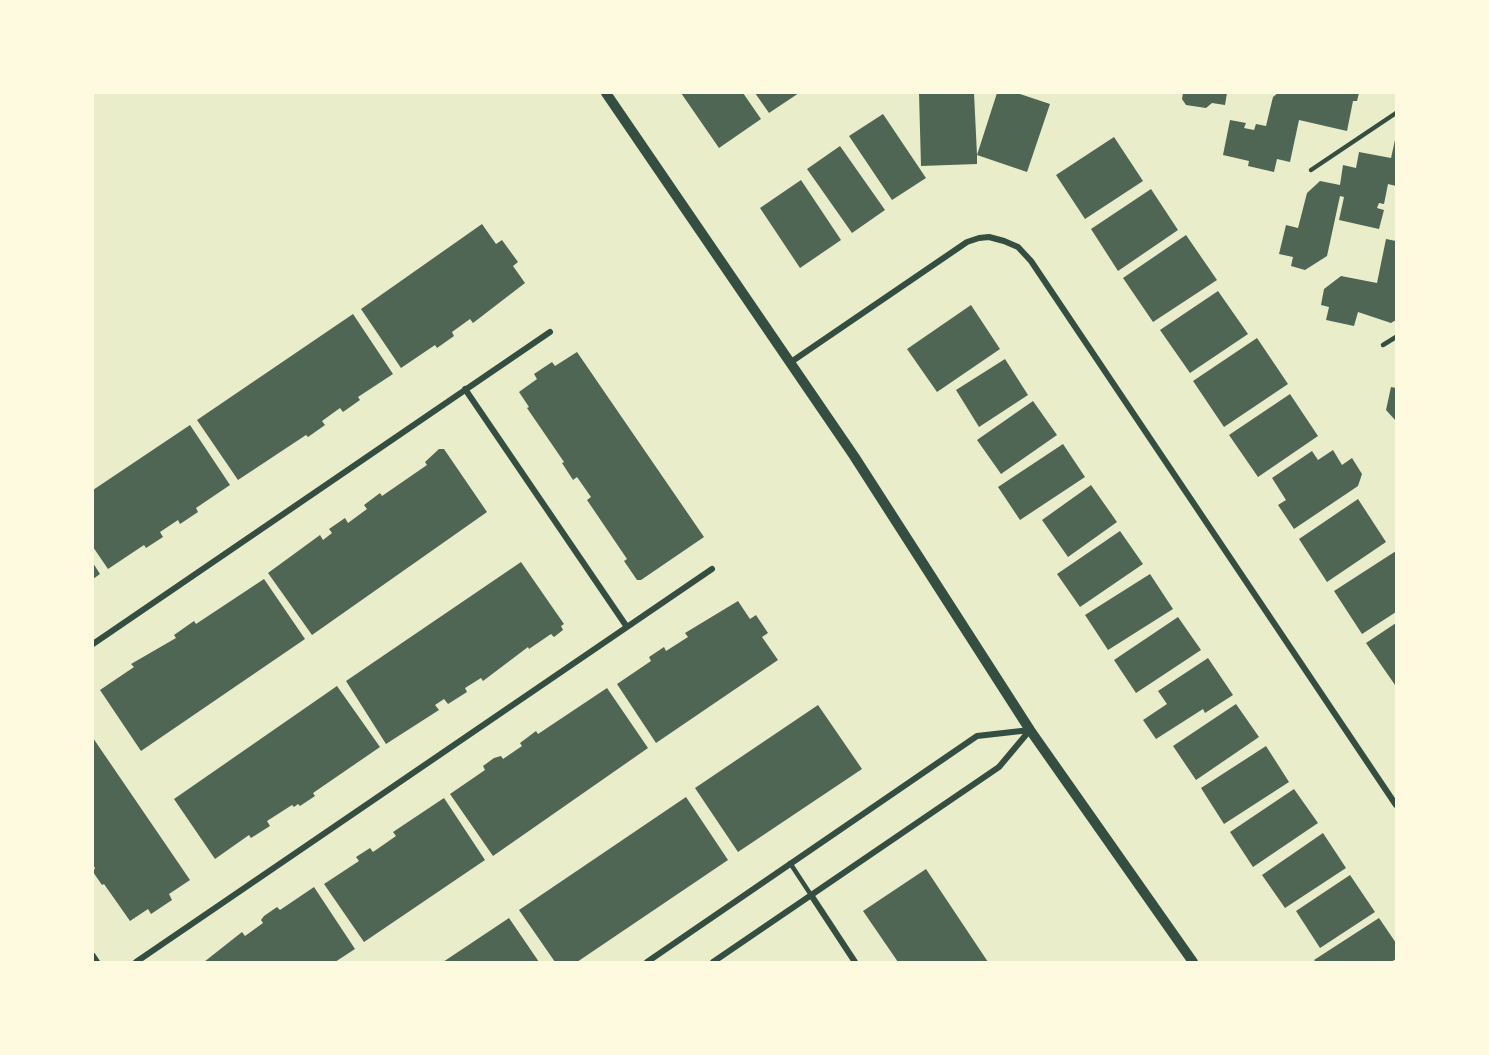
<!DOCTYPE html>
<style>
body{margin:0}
#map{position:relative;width:1489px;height:1055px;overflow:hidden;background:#e9edc9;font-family:"IBM Plex Serif",serif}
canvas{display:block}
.frame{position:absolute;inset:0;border:94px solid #fefae0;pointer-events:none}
</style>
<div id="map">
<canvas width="1489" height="1055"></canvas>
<div class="frame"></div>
</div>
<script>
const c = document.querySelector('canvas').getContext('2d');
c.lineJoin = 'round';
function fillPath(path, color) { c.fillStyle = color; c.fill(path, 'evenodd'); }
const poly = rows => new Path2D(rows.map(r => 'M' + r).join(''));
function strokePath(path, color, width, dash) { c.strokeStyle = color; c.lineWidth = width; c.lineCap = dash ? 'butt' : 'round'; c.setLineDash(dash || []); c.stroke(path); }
fillPath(poly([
 [681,93,743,93,761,119,719,148],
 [755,93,799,93,769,113],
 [919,93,974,93,977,155,997,93,1017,93,1050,104,1027,172,977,155,977,164,921,166],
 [1183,93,1227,93,1225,105,1212,103,1206,108,1186,105,1182,99],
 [1278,93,1359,93,1357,101,1353,101,1347,131,1299,120,1290,162,1277,159,1274,172,1248,166,1249,161,1223,155,1230,120,1246,123,1244,128,1254,130,1256,124,1266,126,1273,97],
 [883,114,926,178,892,200,849,136],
 [1114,137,1143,181,1085,219,1056,175],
 [1395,140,1396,186,1388,184,1384,204,1379,203,1377,208,1384,210,1379,229,1339,220,1344,197,1340,196,1327,256,1305,270,1291,266,1293,257,1279,254,1286,225,1298,228,1307,193,1320,181,1340,185,1343,165,1356,168,1359,152,1391,158],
 [840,146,885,210,852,233,807,169],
 [801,180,841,240,800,268,760,208],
 [1151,189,1178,230,1118,271,1091,229],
 [482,224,496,244,502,240,518,262,513,266,525,283,473,323,470,319,452,332,454,336,437,348,435,345,401,368,361,309],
 [1186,235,1217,280,1153,322,1123,278],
 [1386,239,1396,241,1396,320,1391,323,1358,312,1354,326,1326,320,1329,307,1321,305,1324,289,1341,276,1377,283],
 [1218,291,1248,334,1190,373,1160,330],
 [971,305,1000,349,937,392,907,349],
 [353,314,393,374,358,397,360,400,343,412,340,408,322,421,325,425,308,437,306,435,238,480,197,420],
 [1257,338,1288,384,1224,427,1193,381],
 [577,352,704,537,641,580,637,580,624,561,627,559,587,500,591,497,577,477,573,480,562,463,564,462,527,408,529,407,519,392,537,379,534,374,552,362,555,366],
 [1005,359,1028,395,979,427,956,390],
 [1391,387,1396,388,1396,421,1386,410],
 [1290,394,1318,436,1258,477,1229,435],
 [1033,401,1057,435,1001,474,977,440],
 [190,425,230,485,196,508,198,512,180,524,178,520,160,532,163,537,146,548,144,545,108,569,93,547,93,490],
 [1063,444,1085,477,1020,520,998,487],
 [439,449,444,449,487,512,312,635,268,573,320,535,323,540,332,533,329,529,345,518,348,523,367,509,364,505,380,493,382,496,427,465,425,462],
 [1333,450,1342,465,1352,458,1362,474,1358,486,1294,529,1278,505,1286,500,1272,478,1312,451,1318,460],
 [1091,485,1117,522,1068,557,1042,520],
 [1358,499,1386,542,1327,582,1299,539],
 [1120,531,1143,564,1080,607,1057,574],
 [1396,551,1396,612,1362,634,1334,591],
 [521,562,564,624,561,626,563,630,554,637,551,634,529,649,528,647,483,681,481,678,465,688,467,692,448,704,444,699,435,705,439,710,386,744,346,681],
 [93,563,100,574,93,579],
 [1150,574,1173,609,1108,650,1085,615],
 [264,579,305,639,141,751,100,690,134,667,131,664,176,638,174,635,194,621,196,624],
 [738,601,750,619,756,615,768,633,762,637,778,660,656,743,617,684,651,661,649,657,664,647,666,651,688,637,685,633],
 [1178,617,1201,650,1136,693,1114,660],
 [1396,623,1396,684,1395,685,1366,643],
 [1208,658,1233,695,1205,713,1203,709,1156,739,1143,720,1167,704,1158,691],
 [337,686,380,747,313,793,315,796,300,806,298,804,294,807,292,805,267,821,270,826,251,838,249,835,215,859,174,799],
 [607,688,648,748,493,856,450,794,485,770,483,766,494,758,501,756,503,759,522,746,520,743,536,731,538,734],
 [1236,704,1259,737,1196,780,1173,746],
 [818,705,862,769,738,852,695,788],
 [93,738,190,880,169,894,172,900,151,914,148,909,130,921,104,884,102,885,93,872,95,868,93,865],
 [1266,746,1289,782,1224,824,1201,788],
 [1294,789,1318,823,1253,867,1230,832],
 [686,797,728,860,577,962,555,962,519,910],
 [444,798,485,860,364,942,324,884,359,861,356,857,370,848,373,852,396,836,393,832],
 [1323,833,1346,868,1285,908,1262,875],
 [926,869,988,962,898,962,863,911],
 [1350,875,1375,912,1320,948,1296,911],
 [314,887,355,949,335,962,204,962,242,932,245,936,263,923,261,920,264,916,277,907,280,910],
 [509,918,539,962,443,962],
 [1379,918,1396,943,1396,959,1391,962,1316,962,1314,960]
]), '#4f6655');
strokePath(poly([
 [1311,170,1396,113],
 [1383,345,1396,337],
 [790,863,811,895]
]), '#344e41', 4.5);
strokePath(poly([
 [791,362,967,242,979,238,989,237,1004,241,1018,247,1031,261,1396,805],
 [465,389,627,627],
 [93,644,550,332],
 [811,895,855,962],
 [93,956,97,962],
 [136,962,712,569],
 [647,962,977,736,1030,730,999,767,713,962]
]), '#344e41', 6);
strokePath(poly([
 [606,93,854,456,1030,730,1193,962]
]), '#344e41', 10);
</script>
